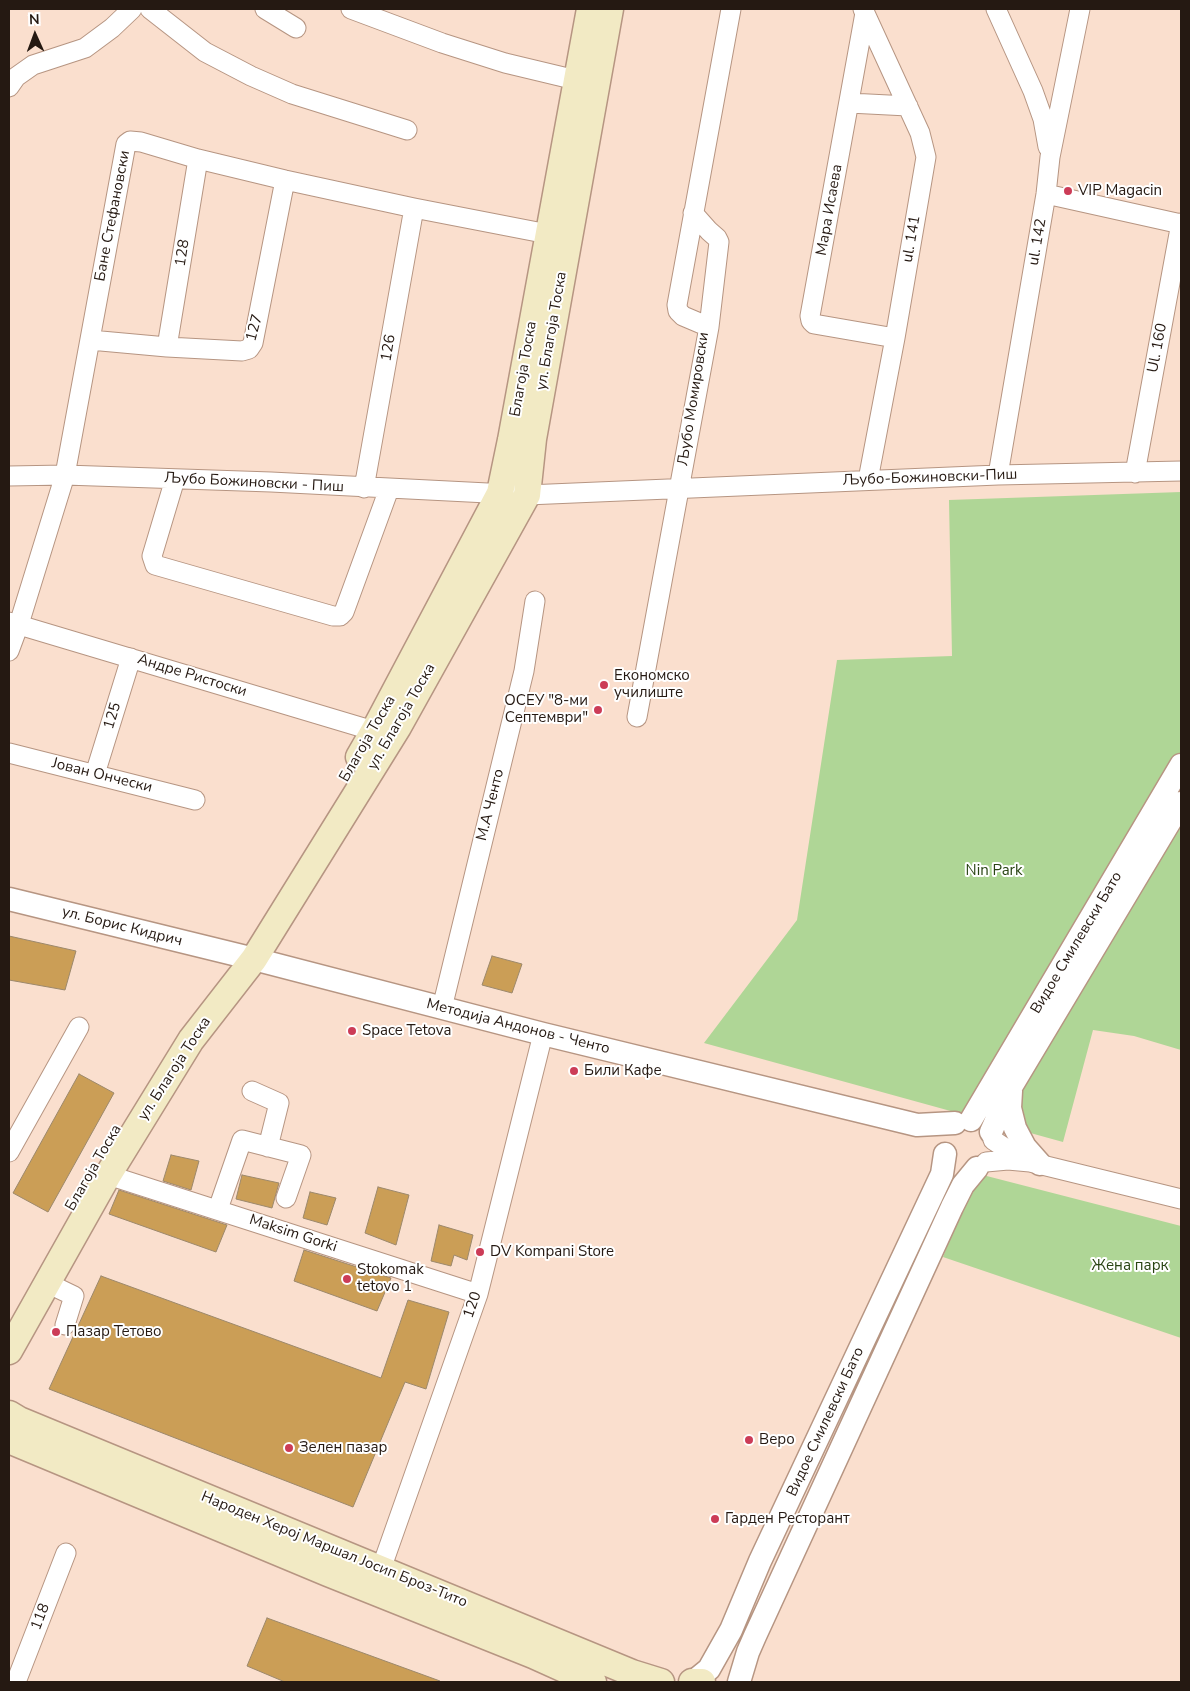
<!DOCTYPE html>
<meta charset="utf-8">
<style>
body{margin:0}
#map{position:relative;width:1190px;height:1691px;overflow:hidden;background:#fadfce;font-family:"Nunito Sans",sans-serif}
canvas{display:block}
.frame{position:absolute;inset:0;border:10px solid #251912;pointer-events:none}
.north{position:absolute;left:10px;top:10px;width:50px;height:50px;-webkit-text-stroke:4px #fff;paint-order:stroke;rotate:358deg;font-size:14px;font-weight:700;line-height:20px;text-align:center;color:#251912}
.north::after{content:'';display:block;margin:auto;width:18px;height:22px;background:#251912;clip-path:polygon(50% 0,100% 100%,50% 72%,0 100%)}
</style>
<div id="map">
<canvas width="1190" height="1691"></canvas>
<div class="frame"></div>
<div class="north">N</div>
</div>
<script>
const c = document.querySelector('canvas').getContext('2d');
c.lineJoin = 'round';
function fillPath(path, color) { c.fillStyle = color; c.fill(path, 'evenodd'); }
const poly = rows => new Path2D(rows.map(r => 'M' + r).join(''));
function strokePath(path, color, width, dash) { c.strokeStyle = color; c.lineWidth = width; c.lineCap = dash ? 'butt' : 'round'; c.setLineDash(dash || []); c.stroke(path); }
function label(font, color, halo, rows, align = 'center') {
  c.font = font + ' "Nunito Sans",sans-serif'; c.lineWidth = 4; c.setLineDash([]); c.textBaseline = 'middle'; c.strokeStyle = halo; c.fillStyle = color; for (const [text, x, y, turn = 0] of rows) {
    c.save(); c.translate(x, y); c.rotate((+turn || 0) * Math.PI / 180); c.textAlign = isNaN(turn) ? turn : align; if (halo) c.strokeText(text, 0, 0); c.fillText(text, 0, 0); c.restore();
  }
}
fillPath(poly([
 [1181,492,1181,1050,1134,1036,1093,1030,1063,1142,704,1043,797,920,837,660,952,656,949,500],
 [975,1173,1181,1226,1181,1338,943,1257]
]), '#afd696');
const building = poly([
 [9,936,76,951,65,990,9,980,9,936],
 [492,956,522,964,512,993,482,985,492,956],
 [79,1074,114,1093,48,1212,13,1193,79,1074],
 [171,1155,199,1161,191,1190,163,1181,171,1155],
 [242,1175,279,1183,272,1208,236,1199,242,1175],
 [378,1187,409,1195,396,1245,365,1233,378,1187],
 [119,1190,227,1225,216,1252,109,1214,119,1190],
 [310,1192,336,1198,327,1225,303,1218,310,1192],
 [439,1225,473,1235,467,1260,454,1255,451,1266,431,1261,439,1225],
 [304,1250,391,1278,377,1311,294,1281,304,1250],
 [101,1276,381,1378,408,1300,449,1312,426,1389,405,1382,353,1507,49,1389,101,1276],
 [267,1618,440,1681,440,1682,285,1682,247,1666,267,1618]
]);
fillPath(building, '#cb9e56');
strokePath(building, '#9c886b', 1);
const minor = poly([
 [150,9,205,52,251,76,292,94,407,130],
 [265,9,296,28],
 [351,9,442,43,505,63,576,80],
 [863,9,920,133,926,157,895,338,868,480],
 [996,9,1033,91,1043,119,1048,147],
 [865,13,810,316,811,321,814,324,895,338],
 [9,87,16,77,33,65,85,48,112,28,132,9],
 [849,103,908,106],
 [1046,194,1181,224],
 [693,213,709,231,717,238,719,242,709,327],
 [90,340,167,347,242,351,249,349,253,343,285,180],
 [167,347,198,159],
 [1135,473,1181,223],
 [998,475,1046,194,1050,157,1080,9],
 [9,476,65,475,271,482,527,495,998,475,1181,471],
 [175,479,152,556,155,565,333,616,340,616,344,612,389,489],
 [364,488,414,208],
 [9,622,374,731],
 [9,651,19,624,65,475,126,144,130,141,141,142,198,159,285,180,414,208,548,234],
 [637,717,709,327,683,316,678,311,677,305,731,9],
 [9,753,195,800],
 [95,774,131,658],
 [442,1008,524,671,535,601],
 [252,1091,279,1103,268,1147],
 [993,1140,1011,1152,1025,1159],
 [9,1152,79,1027],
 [986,1162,1008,1160,1030,1162,1181,1199],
 [108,1175,478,1294],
 [218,1209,242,1140,301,1155,286,1198],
 [47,1283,74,1296,65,1325],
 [381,1569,478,1294,543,1034],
 [16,1682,66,1553]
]);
const tertiary = poly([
 [9,899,254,959,543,1034,917,1125,955,1123],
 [1011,1091,1010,1108,1015,1128,1025,1147,1040,1164],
 [971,1120,1181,765],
 [991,1132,1011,1087,1181,803],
 [693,1682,709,1669,731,1630,760,1561,942,1174,945,1154],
 [739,1682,748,1652,755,1636,952,1207,963,1185,977,1168]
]);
const secondary = poly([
 [359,757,374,731,500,493,511,440,590,9],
 [9,1351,108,1175,191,1040,254,959,398,727,527,495,533,439,610,9],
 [9,1414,19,1420,632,1673,661,1682],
 [9,1440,328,1573,533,1655,593,1682],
 [692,1682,702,1682]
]);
strokePath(minor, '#b69582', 21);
strokePath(tertiary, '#b69582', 25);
strokePath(secondary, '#b69582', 29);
strokePath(minor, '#fff', 19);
strokePath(tertiary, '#fff', 22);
strokePath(secondary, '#f2eac4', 26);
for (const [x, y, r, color] of [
 [1068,191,5,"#cc3c57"],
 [604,685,5,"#cc3c57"],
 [598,710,5,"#cc3c57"],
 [352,1031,5,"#cc3c57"],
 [574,1071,5,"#cc3c57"],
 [480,1252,5,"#cc3c57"],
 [347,1279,5,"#cc3c57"],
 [56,1332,5,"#cc3c57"],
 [749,1440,5,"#cc3c57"],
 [289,1448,5,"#cc3c57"],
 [715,1519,5,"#cc3c57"]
]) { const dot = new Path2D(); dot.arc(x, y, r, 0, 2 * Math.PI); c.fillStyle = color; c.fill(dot); strokePath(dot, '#fff', 2); }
label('15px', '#251912', '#fff', [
 ["VIP Magacin",1078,191],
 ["Економско",614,676],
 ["училиште",614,693],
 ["ОСЕУ \"8-ми",588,701,"right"],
 ["Септември\"",588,718,"right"],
 ["Space Tetova",362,1031],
 ["Били Кафе",584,1071],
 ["DV Kompani Store",490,1252],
 ["Stokomak",357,1270],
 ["tetovo 1",357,1287],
 ["Пазар Тетово",66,1332],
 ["Веро",759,1440],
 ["Зелен пазар",299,1448],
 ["Гарден Ресторант",725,1519]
], 'left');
label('15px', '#251912', '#fff', [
 ["Мара Исаева",830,210,-80],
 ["Бане Стефановски",113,216,-79],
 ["ul. 141",912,239,-80],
 ["ul. 142",1038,242,-80],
 ["128",183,253,-81],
 ["127",255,328,-75],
 ["ул. Благоја Тоска",552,331,-80],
 ["126",389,348,-80],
 ["Ul. 160",1158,348,-79],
 ["Благоја Тоска",524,369,-80],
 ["Љубо Момировски",694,399,-81],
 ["Љубо-Божиновски-Пиш",930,478,-2],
 ["Љубо Божиновски - Пиш",254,483,3],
 ["Андре Ристоски",192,676,17],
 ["125",113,716,-73],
 ["ул. Благоја Тоска",402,717,-60],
 ["Благоја Тоска",368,739,-60],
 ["Јован Ончески",102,776,14],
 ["М.А Ченто",491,805,-76],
 ["ул. Борис Кидрич",122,927,14],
 ["Видое Смилевски Бато",1077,943,-59],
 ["Методија Андонов - Ченто",518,1027,14],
 ["ул. Благоја Тоска",175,1069,-57],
 ["Благоја Тоска",94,1168,-60],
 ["Maksim Gorki",293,1234,18],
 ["120",473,1305,-71],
 ["Видое Смилевски Бато",826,1422,-65],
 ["Народен Херој Маршал Јосип Броз-Тито",334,1550,22],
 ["118",41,1617,-69]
]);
label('15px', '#294413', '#fff', [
 ["Nin Park",994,871],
 ["Жена парк",1130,1266]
]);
</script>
